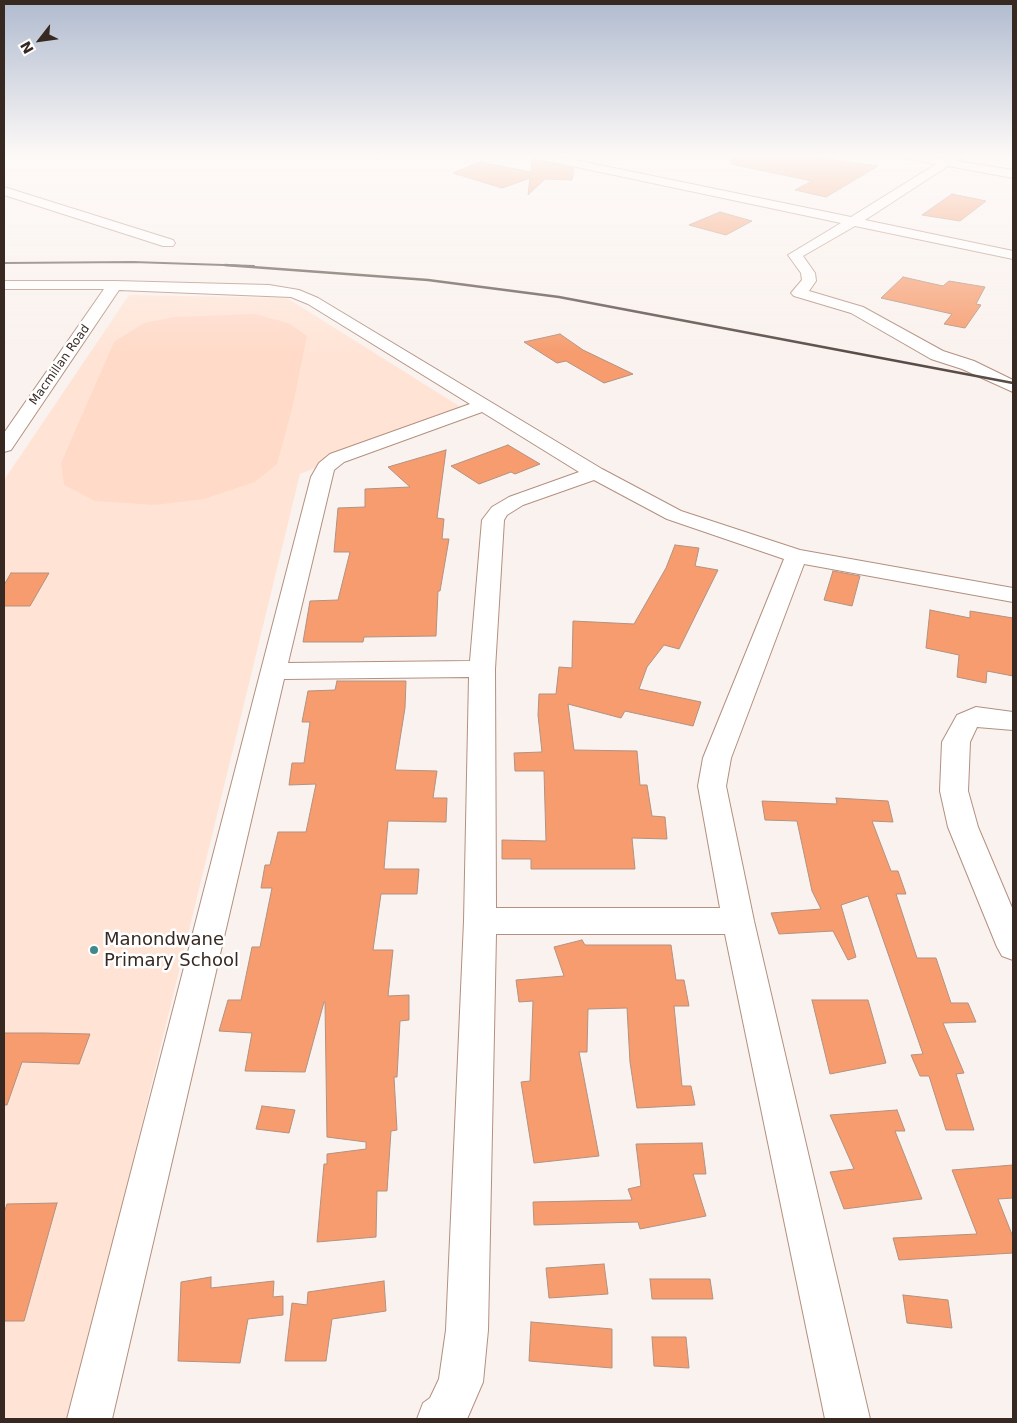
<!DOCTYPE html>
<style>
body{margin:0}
#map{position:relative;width:1017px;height:1423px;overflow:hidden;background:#faf2ee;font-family:"DejaVu Sans",sans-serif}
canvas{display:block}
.frame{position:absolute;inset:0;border:5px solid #372922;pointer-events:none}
.north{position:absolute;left:15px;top:15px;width:50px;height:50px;-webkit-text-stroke:4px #fff;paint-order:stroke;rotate:240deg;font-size:14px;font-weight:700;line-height:20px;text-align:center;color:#372922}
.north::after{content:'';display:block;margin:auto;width:18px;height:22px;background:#372922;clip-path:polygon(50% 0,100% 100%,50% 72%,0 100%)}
</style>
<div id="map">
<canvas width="1017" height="1423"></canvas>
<div class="frame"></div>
<div class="north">N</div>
</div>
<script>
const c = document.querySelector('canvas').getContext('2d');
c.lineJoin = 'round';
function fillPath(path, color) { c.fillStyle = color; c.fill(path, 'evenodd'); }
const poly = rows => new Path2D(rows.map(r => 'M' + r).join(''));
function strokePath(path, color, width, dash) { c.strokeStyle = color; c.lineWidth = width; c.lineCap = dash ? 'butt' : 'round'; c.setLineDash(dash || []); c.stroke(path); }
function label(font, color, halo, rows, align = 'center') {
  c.font = font + ' "DejaVu Sans",sans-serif'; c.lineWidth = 5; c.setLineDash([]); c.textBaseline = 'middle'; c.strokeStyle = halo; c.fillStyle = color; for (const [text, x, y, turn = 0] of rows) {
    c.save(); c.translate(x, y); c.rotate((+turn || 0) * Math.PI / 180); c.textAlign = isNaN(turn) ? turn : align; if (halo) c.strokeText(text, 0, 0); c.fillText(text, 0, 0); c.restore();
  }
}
fillPath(poly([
 [129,295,287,298,464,409,300,474,70,1419,4,1419,4,480]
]), '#ffe4d6');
fillPath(poly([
 [255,314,288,323,307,336,292,409,277,464,255,482,204,499,155,505,95,501,64,485,61,463,114,342,144,323,175,317]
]), '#ffdac9');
const building = poly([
 [732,155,801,155,878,166,826,197,795,190,812,181,731,164,732,155],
 [532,159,574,168,572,180,545,179,528,195,530,178,502,188,453,173,480,162,531,172,532,159],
 [952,194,986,201,960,221,922,215,952,194],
 [720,212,752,221,726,235,689,225,720,212],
 [903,277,943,286,949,281,985,287,976,304,981,305,965,328,944,324,952,314,881,298,903,277],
 [560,334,583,350,633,374,604,383,566,361,557,363,524,342,560,334],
 [508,445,540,464,515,474,511,472,479,484,451,466,508,445],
 [446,450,437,518,444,519,442,539,449,539,440,591,438,591,436,636,364,637,363,642,303,642,310,601,338,600,350,552,334,552,338,508,365,507,365,489,410,487,388,467,446,450],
 [675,545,699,548,695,566,718,570,679,649,664,645,647,667,639,689,701,702,693,726,625,711,621,718,568,704,574,750,637,751,640,785,647,785,652,816,665,817,667,839,632,838,635,869,531,869,531,859,502,859,502,840,546,841,544,771,515,771,514,753,542,752,538,715,539,694,556,694,559,667,572,668,573,621,634,624,666,568,675,545],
 [833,571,860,576,852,606,824,600,833,571],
 [11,573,49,573,30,606,4,606,4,585,11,573],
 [930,610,970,618,970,611,1013,618,1013,676,987,671,986,683,957,677,959,655,926,648,930,610],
 [337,681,406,681,405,708,395,770,437,771,433,798,447,798,446,822,388,821,384,869,419,869,417,894,381,894,373,950,393,950,388,996,409,995,409,1020,400,1021,397,1077,394,1077,397,1130,391,1131,387,1191,377,1191,376,1237,317,1242,324,1164,327,1164,327,1154,366,1149,366,1142,327,1137,325,1002,324,1002,305,1072,245,1071,252,1033,219,1031,228,1000,241,1000,252,947,260,947,272,888,261,888,265,865,270,865,278,832,306,832,316,784,289,785,292,763,304,763,310,722,302,722,308,691,335,690,337,681],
 [836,798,888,801,893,822,872,821,891,871,898,871,906,894,896,894,917,958,936,958,951,1003,968,1003,976,1022,943,1023,964,1073,956,1074,974,1130,946,1130,929,1076,920,1076,911,1055,923,1054,868,896,841,905,856,957,848,960,833,931,779,934,771,913,821,909,812,891,797,821,765,820,762,801,837,804,836,798],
 [582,940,585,945,671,945,676,980,684,980,689,1006,674,1006,682,1086,691,1086,695,1105,637,1108,630,1062,627,1008,588,1009,587,1052,579,1052,599,1156,534,1163,521,1082,530,1081,533,1001,519,1002,516,980,564,976,554,947,582,940],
 [812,1000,868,1000,886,1063,830,1074,812,1000],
 [4,1033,44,1033,90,1034,79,1064,22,1062,7,1105,4,1105,4,1033],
 [262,1106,295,1110,289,1133,256,1129,262,1106],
 [897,1110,905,1131,895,1131,922,1199,844,1209,830,1172,854,1169,830,1115,897,1110],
 [702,1143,706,1174,693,1174,706,1216,640,1229,638,1222,534,1225,533,1202,632,1200,628,1189,641,1186,636,1144,702,1143],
 [1013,1165,1013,1198,998,1199,1013,1237,1013,1253,899,1260,893,1238,977,1234,952,1170,1013,1165],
 [57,1203,24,1321,4,1321,4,1213,7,1204,57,1203],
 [604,1264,608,1294,549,1298,546,1268,604,1264],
 [211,1277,211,1288,274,1281,273,1297,283,1296,283,1315,248,1319,240,1363,178,1361,181,1282,211,1277],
 [650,1279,710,1279,713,1299,652,1299,650,1279],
 [384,1281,386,1311,332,1319,326,1361,285,1361,292,1303,307,1305,308,1292,384,1281],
 [903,1295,948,1300,952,1328,907,1323,903,1295],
 [531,1322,612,1329,612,1368,529,1361,531,1322],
 [652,1337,686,1337,689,1368,654,1366,652,1337]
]);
fillPath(building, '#f69c6e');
strokePath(building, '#b39180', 1);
const minor = poly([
 [366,155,381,155,371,159,367,158,366,155],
 [528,155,551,155,851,217,936,164,904,158,898,155,924,155,944,159,950,155,964,155,957,161,1013,170,1013,178,948,166,865,220,1013,251,1013,259,855,226,803,256,815,273,816,281,809,291,863,307,943,351,974,361,1013,380,1013,392,962,369,931,359,851,313,794,296,791,293,802,280,801,273,788,255,841,223,534,158,528,155],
 [4,187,173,240,175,243,173,246,163,246,4,195,4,187],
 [4,281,115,281,269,285,299,290,318,298,602,469,681,511,800,550,1013,588,1013,602,804,564,731,758,726,786,754,921,870,1419,825,1419,725,934,496,934,488,1330,483,1382,467,1419,417,1419,423,1403,430,1398,439,1379,446,1330,464,921,469,677,284,679,112,1419,67,1419,311,477,319,463,330,454,470,404,308,304,291,297,119,290,11,450,4,452,4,433,104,289,4,289,4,281],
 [482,412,579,472,509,497,492,507,482,520,470,661,288,663,334,470,344,462,482,412],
 [594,480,667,519,784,559,703,758,698,786,720,908,496,908,495,669,504,520,507,515,523,505,594,480],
 [976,707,1013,712,1013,730,977,727,970,742,968,791,978,827,1013,910,1013,960,1002,956,997,947,948,827,940,791,942,742,957,715,976,707]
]);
strokePath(minor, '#b3907f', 2);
fillPath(minor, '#fff');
strokePath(poly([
 [4,263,133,262,254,266]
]), '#5a4d47', 2);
strokePath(poly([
 [225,265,428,280,559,297,1013,383]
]), '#5a4d47', 2.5);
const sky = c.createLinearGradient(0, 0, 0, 354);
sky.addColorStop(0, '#b0bbcf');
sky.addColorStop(0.44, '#fdf9f7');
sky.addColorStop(1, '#fdf9f700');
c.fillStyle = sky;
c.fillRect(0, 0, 1017, 354);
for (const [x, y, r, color] of [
 [94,950,5,"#40888a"]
]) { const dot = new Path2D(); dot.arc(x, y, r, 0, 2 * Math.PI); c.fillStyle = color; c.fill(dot); strokePath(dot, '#fff', 2); }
label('12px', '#372922', '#fff', [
 ["Macmillan Road",60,365,-55]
]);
label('18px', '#372922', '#fff', [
 ["Manondwane",104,940],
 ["Primary School",104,961]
], 'left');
</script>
